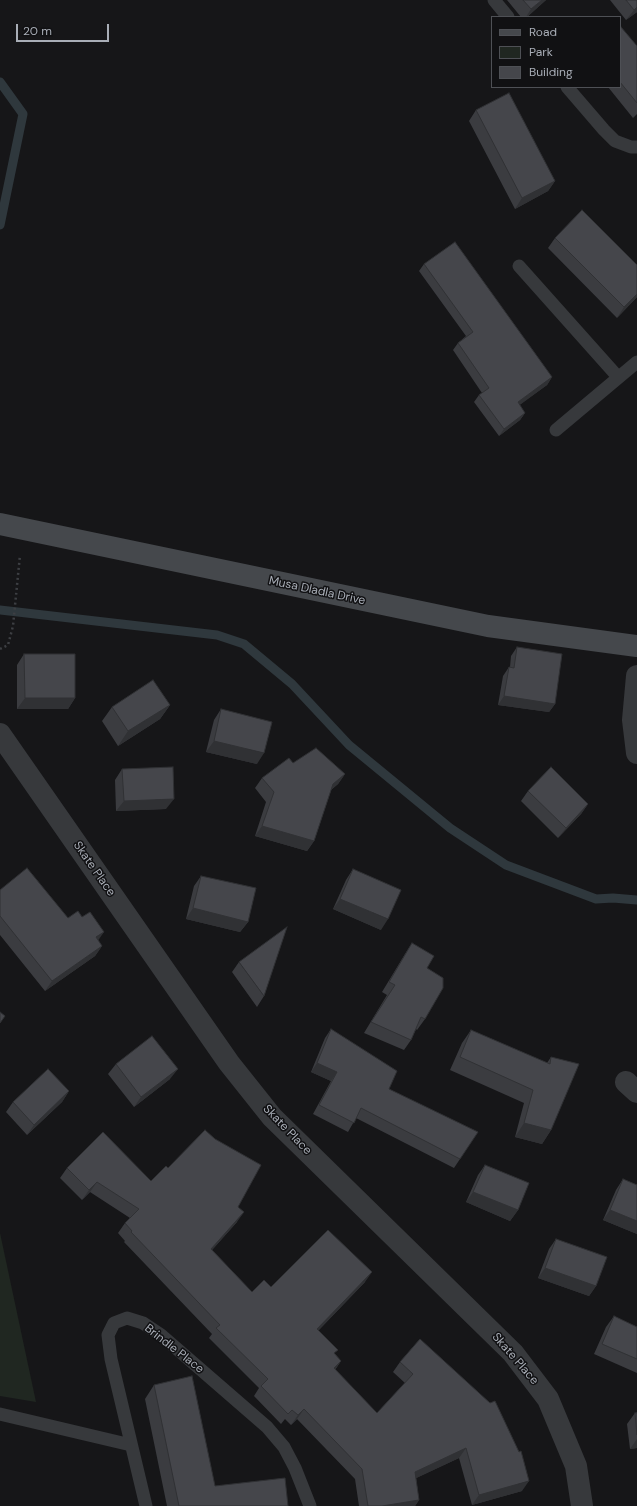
<!DOCTYPE html>
<style>
body{margin:0}
#map{position:relative;width:637px;height:1506px;overflow:hidden;background:#161618;font-family:"DM Sans",sans-serif}
canvas{display:block}
.legend{position:absolute;left:491px;top:16px;width:130px;height:72px;box-sizing:border-box;background:#111113;border:1px solid #4e5055;margin:0;padding:5px 7px;list-style:none;font-size:12px;color:#a9aeb7}
.legend li{display:flex;align-items:center;gap:8px;height:20px}
.legend b{width:20px;border:1px solid #4e5055}
.scale{position:absolute;left:16px;top:24px;width:93px;height:18px;box-sizing:border-box;border:2px solid #a9aeb7;border-top:0;padding-left:5px;font-size:12px;line-height:14px;white-space:nowrap;color:#a9aeb7;-webkit-text-stroke:3px #111113;paint-order:stroke}
</style>
<div id="map">
<canvas width="637" height="1506"></canvas>
<ul class="legend">
<li><b style="height:5px;background:#45484c"></b>Road</li>
<li><b style="height:11px;background:#202721"></b>Park</li>
<li><b style="height:11px;background:#45464b"></b>Building</li>
</ul>
<div class="scale">20 m</div>
</div>
<script>
const c = document.querySelector('canvas').getContext('2d');
c.lineJoin = 'round';
function fillPath(path, color) { c.fillStyle = color; c.fill(path, 'evenodd'); }
const poly = rows => new Path2D(rows.map(r => 'M' + r).join(''));
function strokePath(path, color, width, dash) { c.strokeStyle = color; c.lineWidth = width; c.lineCap = dash ? 'butt' : 'round'; c.setLineDash(dash || []); c.stroke(path); }
function label(font, color, halo, rows, align = 'center') {
  c.font = font + ' "DM Sans",sans-serif'; c.lineWidth = 3; c.setLineDash([]); c.textBaseline = 'middle'; c.strokeStyle = halo; c.fillStyle = color; for (const [text, x, y, turn = 0] of rows) {
    c.save(); c.translate(x, y); c.rotate((+turn || 0) * Math.PI / 180); c.textAlign = isNaN(turn) ? turn : align; if (halo) c.strokeText(text, 0, 0); c.fillText(text, 0, 0); c.restore();
  }
}
fillPath(poly([
 [0,1233,36,1402,0,1396]
]), '#202721');
strokePath(poly([
 [0,82,23,114,0,225],
 [0,610,217,635,244,644,292,684,349,745,450,828,506,865,596,899,613,898,637,900]
]), '#2f383d', 9);
strokePath(poly([
 [0,649,8,645,13,626,20,555]
]), '#3d3f43', 2.5, [2, 3]);
strokePath(poly([
 [494,0,508,17],
 [567,87,604,130,615,141,631,147,637,147],
 [519,266,618,377],
 [556,430,637,362],
 [0,1414,131,1445],
 [146,1506,111,1359,108,1335,114,1323,127,1318,143,1323,161,1335,267,1427,284,1447,295,1468,310,1506]
]), '#37393c', 13);
strokePath(poly([
 [637,676,633,720,637,753],
 [0,734,229,1063,272,1117,513,1353,548,1399,576,1466,582,1506],
 [626,1082,637,1092]
]), '#37393c', 22);
strokePath(poly([
 [0,524,488,626,637,646]
]), '#45484c', 22);
fillPath(poly([
 [507,0,546,0,527,17,521,17],
 [610,0,637,0,637,12,626,20],
 [620,28,637,46,637,114,633,118,608,87,620,87],
 [476,110,555,181,548,191,515,209,469,121],
 [555,238,637,265,637,297,617,318,548,248],
 [424,264,552,377,547,385,519,405,525,413,520,420,499,436,474,402,479,395,482,393,453,350,458,343,466,336,419,271],
 [517,647,555,704,549,712,498,705,503,676,509,667,510,667,511,656],
 [24,654,75,698,68,709,17,709,17,665],
 [170,705,160,719,118,746,102,721,112,707],
 [221,709,257,764,206,752,214,720],
 [293,763,345,774,338,784,331,790,314,841,307,851,255,836,266,802,255,788,262,778],
 [122,769,166,809,116,811,115,780],
 [528,791,588,804,581,814,558,838,521,801],
 [353,869,381,930,333,909,346,880],
 [201,876,248,922,240,932,186,919,194,886],
 [0,890,68,918,82,917,102,946,95,956,45,991,0,935],
 [412,943,427,968,425,1019,417,1030,416,1029,411,1040,404,1050,364,1033,387,995,382,992,405,954],
 [239,962,264,996,257,1007,232,972],
 [331,1029,389,1089,460,1159,454,1168,356,1118,348,1132,313,1114,331,1081,311,1072,325,1038],
 [471,1030,547,1063,551,1057,551,1130,542,1144,515,1137,524,1103,450,1070,462,1043],
 [116,1064,170,1079,134,1107,108,1074],
 [69,1091,62,1102,27,1135,6,1112,13,1102],
 [485,1165,518,1210,510,1221,466,1202,478,1175],
 [67,1168,151,1181,168,1168,238,1207,237,1222,212,1250,252,1292,271,1287,365,1282,318,1331,335,1354,341,1361,335,1370,377,1413,405,1383,393,1372,400,1362,420,1339,522,1491,472,1505,459,1458,416,1478,419,1500,415,1506,359,1506,355,1479,297,1419,291,1425,285,1419,281,1424,254,1396,259,1388,209,1338,212,1334,124,1242,125,1241,118,1233,125,1223,130,1218,90,1192,82,1200,60,1178],
 [623,1179,637,1185,637,1234,603,1220,616,1190],
 [556,1239,596,1286,589,1296,538,1278,549,1249],
 [614,1316,637,1327,637,1373,594,1354,606,1327],
 [154,1385,215,1486,288,1506,167,1506,145,1399],
 [637,1412,637,1448,630,1449,627,1424,635,1413,636,1413]
]), '#3b3c40');
fillPath(poly([
 [542,0,546,0,527,17,526,17,531,9],
 [637,7,637,12,626,20,634,10],
 [555,181,548,191,515,209,522,198],
 [637,294,637,297,617,318,624,307],
 [552,377,547,385,513,410,518,402],
 [525,413,520,420,499,436,504,429],
 [504,696,555,704,549,712,498,705],
 [25,698,75,698,68,709,17,709],
 [170,705,160,719,118,746,128,731],
 [214,741,264,753,257,764,206,752],
 [345,774,338,784,326,794,333,784],
 [174,799,166,809,116,811,124,801],
 [588,804,581,814,558,838,566,828],
 [262,826,314,841,307,851,255,836],
 [340,899,388,919,381,930,333,909],
 [193,908,248,922,240,932,186,919],
 [104,932,97,942,96,937],
 [102,946,95,956,45,991,52,981],
 [317,1063,337,1072,331,1081,311,1072],
 [178,1069,170,1079,134,1107,141,1097],
 [69,1091,62,1102,27,1135,34,1125],
 [524,1123,551,1130,542,1144,515,1137],
 [97,1182,90,1192,82,1200,89,1190],
 [473,1192,518,1210,510,1221,466,1202],
 [610,1210,637,1221,637,1234,603,1220],
 [244,1212,237,1222,204,1259,211,1249],
 [545,1268,596,1286,589,1296,538,1278],
 [372,1272,365,1282,310,1339,317,1329],
 [341,1361,334,1371,334,1368],
 [304,1409,297,1419,291,1425,298,1415],
 [637,1439,637,1448,630,1449],
 [466,1448,459,1458,408,1482,415,1472],
 [529,1481,522,1491,472,1505,479,1495],
 [419,1500,415,1506,382,1506]
]), '#303134');
const building = poly([
 [523,0,542,0,531,9,523,0],
 [626,0,637,0,637,7,634,10,626,0],
 [621,27,637,46,637,103,620,82,620,28,621,27],
 [509,93,555,181,522,198,476,110,509,93],
 [582,210,637,265,637,294,624,307,555,238,582,210],
 [455,242,552,377,518,402,525,413,504,429,479,395,489,388,458,343,473,332,424,264,455,242],
 [517,647,562,654,555,704,504,696,509,667,514,668,517,647],
 [24,654,75,654,75,698,25,698,24,654],
 [153,680,170,705,128,731,112,707,153,680],
 [221,709,272,722,264,753,214,741,221,709],
 [316,748,345,774,333,784,314,841,262,826,274,792,262,778,289,758,293,763,316,748],
 [173,767,174,799,124,801,122,769,173,767],
 [551,767,588,804,566,828,528,791,551,767],
 [27,868,68,918,78,911,82,917,90,912,104,932,96,937,102,946,52,981,0,916,0,890,27,868],
 [353,869,401,890,388,919,340,899,353,869],
 [201,876,256,888,248,922,193,908,201,876],
 [287,927,264,996,239,962,287,927],
 [412,943,434,956,427,968,443,978,443,988,425,1019,421,1017,411,1040,371,1022,395,985,389,982,412,943],
 [0,1012,5,1016,0,1023,0,1012],
 [331,1029,397,1071,389,1089,478,1132,460,1159,361,1108,354,1123,319,1105,337,1072,317,1063,331,1029],
 [471,1030,550,1064,551,1057,579,1064,551,1130,524,1123,533,1090,460,1057,471,1030],
 [152,1036,178,1069,141,1097,116,1064,152,1036],
 [48,1069,69,1091,34,1125,13,1102,48,1069],
 [205,1130,215,1139,261,1165,238,1207,244,1212,211,1249,252,1292,264,1280,271,1287,328,1230,372,1272,317,1329,338,1350,334,1353,341,1361,334,1368,377,1413,413,1374,400,1362,420,1339,490,1403,495,1401,519,1452,521,1451,529,1481,479,1495,466,1448,415,1472,419,1500,382,1506,368,1506,362,1469,304,1409,298,1415,292,1410,288,1414,261,1386,268,1379,216,1328,220,1325,131,1232,132,1231,125,1223,139,1209,97,1182,89,1190,67,1168,103,1132,151,1181,166,1166,168,1168,205,1130],
 [485,1165,529,1183,518,1210,473,1192,485,1165],
 [623,1179,637,1185,637,1221,610,1210,623,1179],
 [556,1239,607,1257,596,1286,545,1268,556,1239],
 [614,1316,637,1327,637,1359,602,1344,614,1316],
 [192,1376,215,1486,285,1478,288,1506,179,1506,154,1385,192,1376],
 [635,1413,637,1413,637,1435,635,1413]
]);
fillPath(building, '#45464b');
strokePath(building, '#303134', 1);
label('12px', '#a9aeb7', '#111113', [
 ["Musa Dladla Drive",317,591,12],
 ["Skate Place",94,869,55],
 ["Skate Place",287,1130,46],
 ["Brindle Place",174,1349,38],
 ["Skate Place",515,1359,49]
]);
</script>
